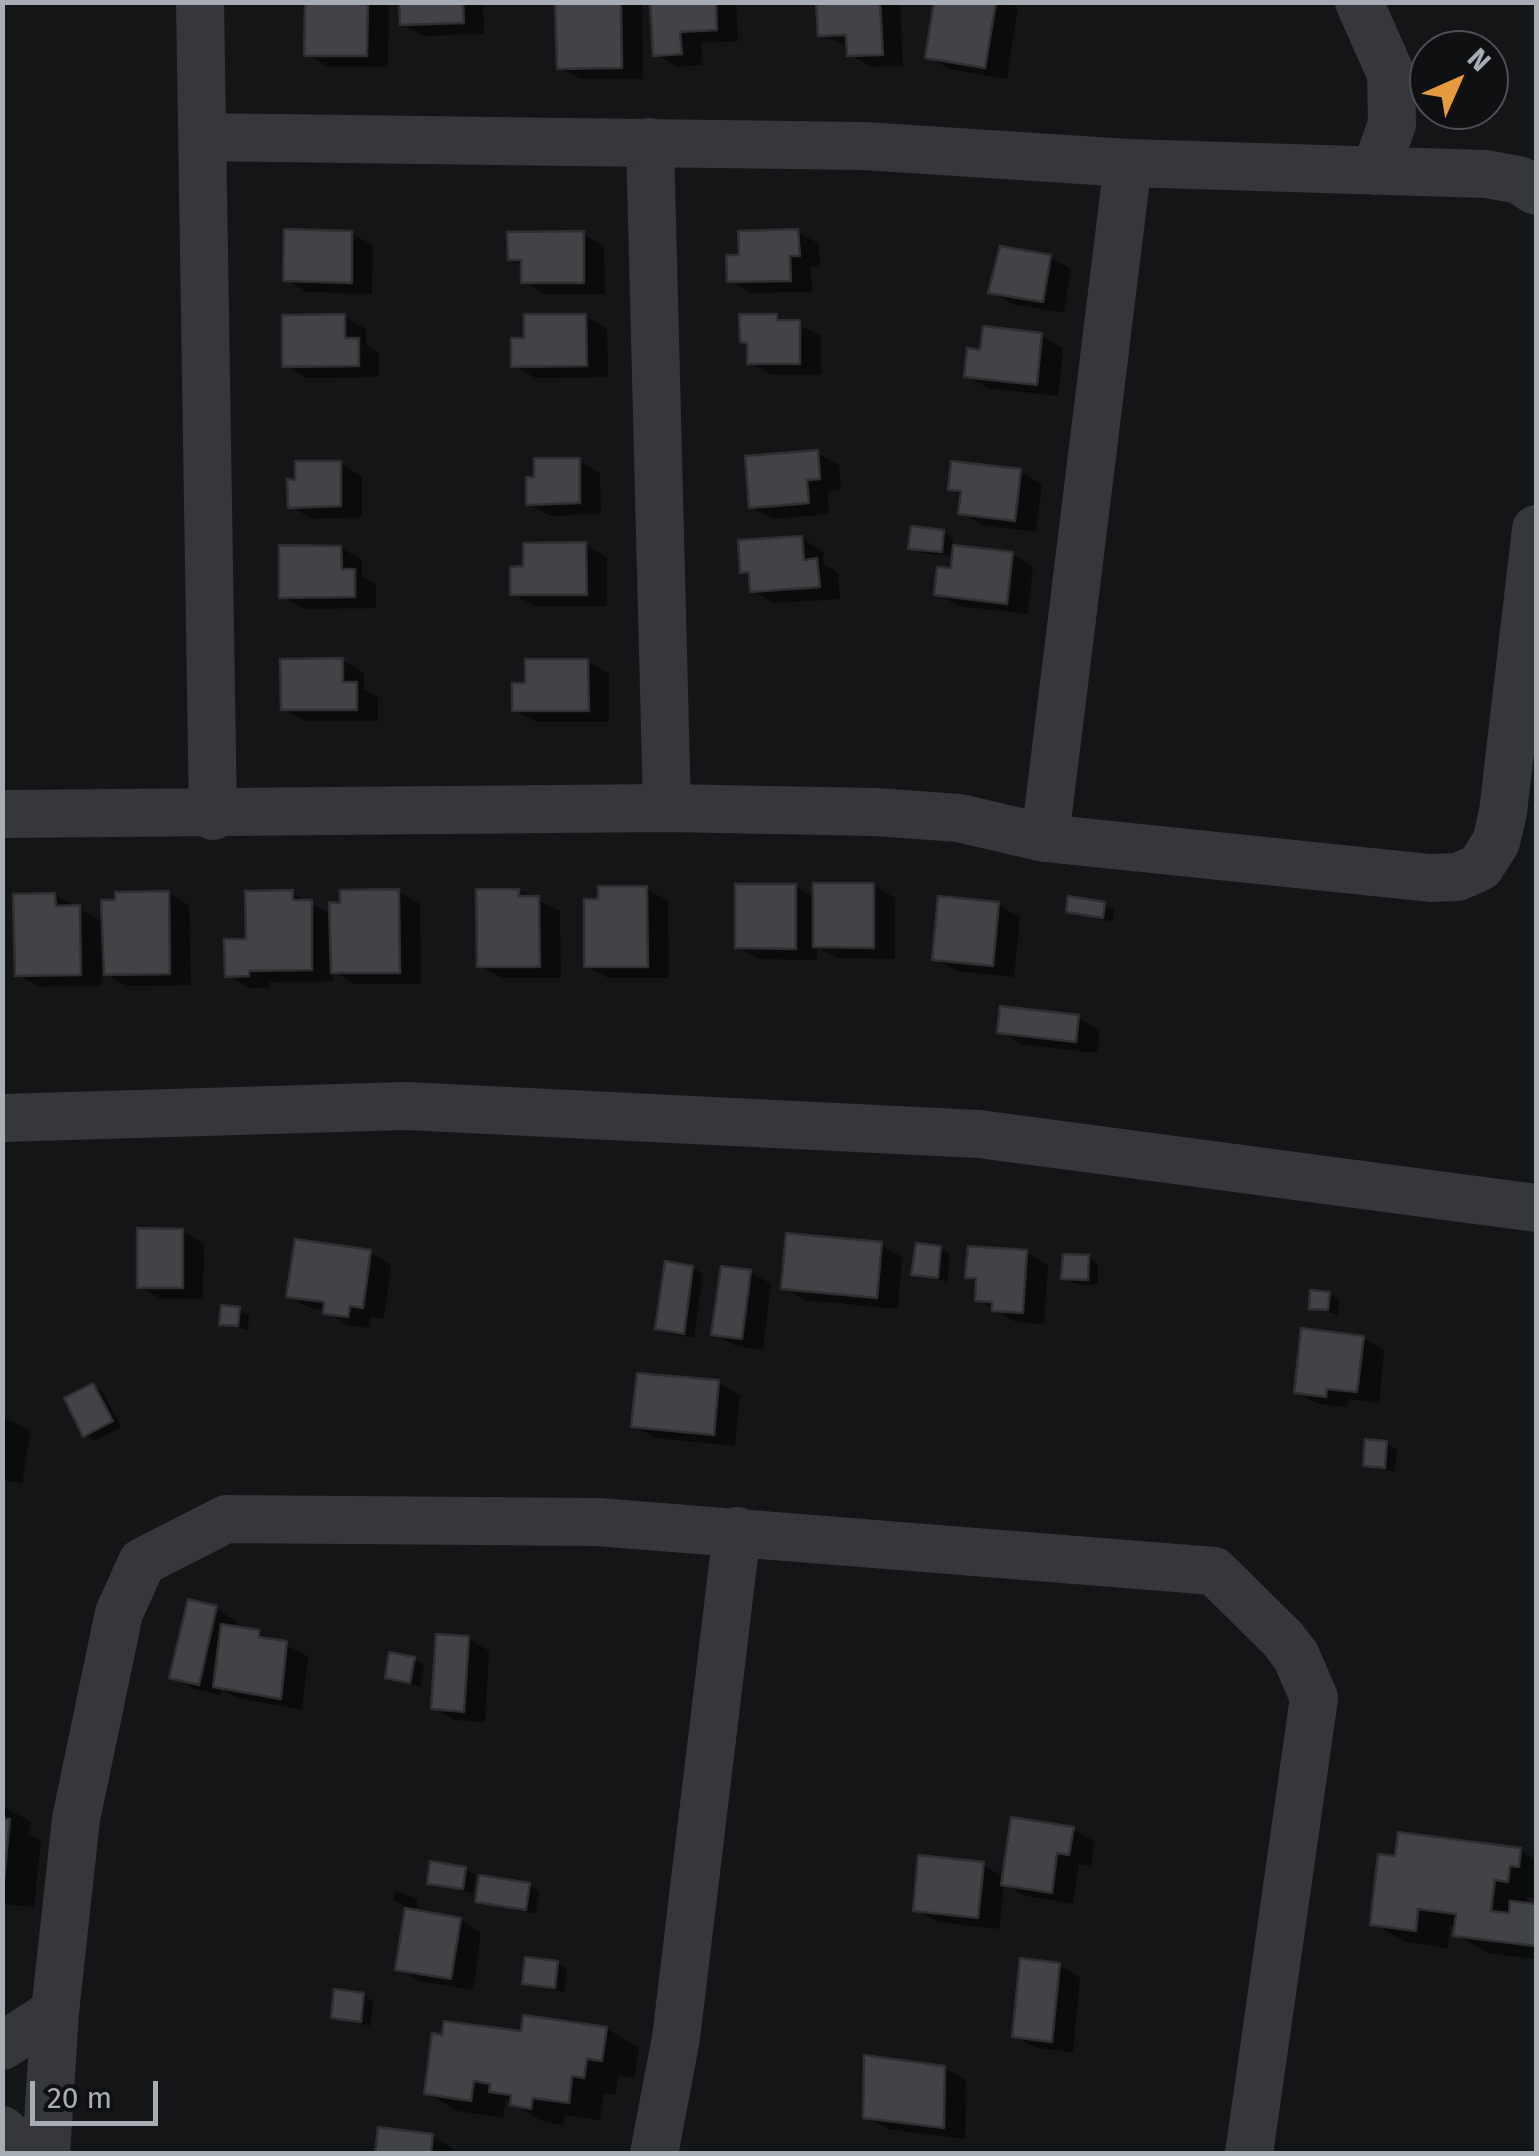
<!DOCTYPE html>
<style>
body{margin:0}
#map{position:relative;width:1539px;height:2156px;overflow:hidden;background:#141516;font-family:"Fira Sans",sans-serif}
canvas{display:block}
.frame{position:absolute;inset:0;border:5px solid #a7adb5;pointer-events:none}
.north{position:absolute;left:1409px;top:30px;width:100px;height:100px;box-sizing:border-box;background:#0f1011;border:2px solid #4c4f53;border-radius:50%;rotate:45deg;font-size:28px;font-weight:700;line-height:40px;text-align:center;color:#a7adb5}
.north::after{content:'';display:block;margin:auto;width:35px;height:45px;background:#e69b3d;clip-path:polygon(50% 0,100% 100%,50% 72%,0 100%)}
.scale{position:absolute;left:30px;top:2081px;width:128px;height:45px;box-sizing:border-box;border:5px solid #a7adb5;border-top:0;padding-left:12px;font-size:30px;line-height:35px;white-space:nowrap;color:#a7adb5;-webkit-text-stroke:8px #0f1011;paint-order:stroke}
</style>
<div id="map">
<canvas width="1539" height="2156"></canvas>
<div class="frame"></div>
<div class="north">N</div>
<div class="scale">20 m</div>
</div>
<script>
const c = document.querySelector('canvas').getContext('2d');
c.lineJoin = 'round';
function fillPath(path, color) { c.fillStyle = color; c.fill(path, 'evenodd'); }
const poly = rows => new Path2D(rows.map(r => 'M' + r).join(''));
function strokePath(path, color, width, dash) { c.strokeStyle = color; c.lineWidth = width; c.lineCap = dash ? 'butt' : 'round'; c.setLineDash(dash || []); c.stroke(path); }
fillPath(poly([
 [307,2,389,2,388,67,328,67,306,54],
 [402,2,483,2,484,34,424,36,402,24],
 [558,2,642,2,643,79,580,79,559,67],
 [653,2,736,2,738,41,701,43,702,65,677,67,656,54],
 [819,2,900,2,903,66,871,67,850,55,849,47,820,34],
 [937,2,1008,2,1018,8,1007,79,950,69,928,57],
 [798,232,819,244,820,267,811,267,812,292,751,293,729,281,742,258],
 [352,233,373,246,372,294,307,292,285,279],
 [583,234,604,246,605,294,545,294,524,282,523,266,510,258],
 [1050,257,1071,269,1064,313,1012,304,991,292],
 [776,316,821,335,821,375,771,375,750,362,750,345,742,341],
 [344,317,366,329,366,345,379,353,379,377,306,378,285,365],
 [586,317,607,329,608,377,535,378,514,365,526,341],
 [1042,336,1063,348,1058,396,988,388,966,376,983,353],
 [817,453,839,465,841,490,828,491,829,514,773,519,751,507],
 [579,461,600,473,601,514,550,516,529,504],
 [340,464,362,476,362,517,312,519,290,506],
 [1020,472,1042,484,1036,532,983,525,961,513,963,496,951,488],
 [943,532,953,538,952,547,1012,554,1033,566,1028,614,958,606,937,593,953,571,954,556,921,553,911,547],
 [801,538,823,551,824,565,838,573,840,599,774,603,752,591,751,577,743,572],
 [586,545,607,557,607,606,534,606,513,594,526,569],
 [341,548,362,560,362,576,376,584,376,608,303,609,282,596],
 [342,660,364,673,364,689,378,697,378,721,305,721,284,709],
 [587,661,609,674,609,722,536,722,515,710,528,685],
 [873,885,895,898,895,959,837,958,817,947,817,960,759,959,737,946,796,886,815,898],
 [647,889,668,901,669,978,608,978,586,966,601,901],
 [398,891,420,904,421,984,355,984,333,971,333,981,269,982,270,987,249,988,227,975,248,942,292,893,332,915,342,905],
 [519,891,560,911,561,978,501,978,480,966],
 [168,893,189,905,191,985,127,986,101,971,102,986,39,987,18,975,55,895,105,923],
 [1104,904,1114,910,1113,922,1068,911],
 [998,905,1020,917,1014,977,957,971,935,959],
 [1078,1018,1100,1030,1097,1053,1021,1044,1000,1031],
 [182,1231,204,1244,203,1299,161,1299,139,1287],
 [881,1245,902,1257,898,1309,805,1300,783,1287],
 [940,1248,950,1254,947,1282,914,1274],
 [370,1252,391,1265,384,1319,371,1317,369,1328,347,1325,326,1310,310,1308,289,1296],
 [1027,1253,1048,1265,1044,1324,1016,1322,994,1310,978,1299,979,1283,968,1276],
 [1088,1257,1098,1263,1098,1285,1074,1284,1064,1278],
 [693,1268,703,1274,694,1338,668,1334,658,1328],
 [750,1272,771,1284,763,1350,736,1346,714,1334],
 [1329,1294,1339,1300,1338,1315,1311,1307],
 [239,1310,249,1315,248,1330,222,1323],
 [1363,1338,1384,1351,1379,1403,1348,1399,1347,1407,1318,1404,1296,1392],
 [718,1383,740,1395,735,1446,655,1438,634,1426],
 [93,1386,103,1392,121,1427,95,1441,85,1435],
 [2,1417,31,1430,22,1483,2,1480],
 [1387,1444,1397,1449,1394,1472,1366,1465],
 [216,1609,237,1621,236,1629,258,1632,308,1656,302,1710,237,1698,222,1689,220,1695,194,1689,172,1677],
 [468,1638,489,1651,485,1722,455,1720,433,1708],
 [414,1659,424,1665,420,1687,387,1677],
 [2,1806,31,1822,29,1834,41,1840,34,1907,2,1904],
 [1073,1829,1094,1841,1091,1866,1079,1864,1073,1904,1025,1896,1004,1884,999,1929,937,1922,916,1909,983,1865,1004,1877],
 [1520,1850,1536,1860,1536,1899,1527,1897,1526,1905,1536,1906,1536,1959,1487,1953,1455,1934,1456,1927,1450,1926,1448,1948,1405,1942,1373,1923],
 [465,1869,475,1875,473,1893,430,1882],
 [529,1885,539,1891,536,1914,478,1901],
 [395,1891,418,1899,416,1913,460,1920,481,1933,473,1990,419,1981,398,1968,407,1907,394,1900],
 [557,1963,567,1969,564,1992,525,1983],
 [1059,1965,1080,1978,1073,2052,1036,2048,1015,2036],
 [363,1995,373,2001,370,2026,334,2017],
 [607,2029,639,2048,634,2078,618,2075,616,2095,604,2093,600,2120,565,2115,563,2125,544,2122,506,2099,503,2118,458,2111,426,2093,524,2034],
 [866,2058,944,2068,966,2080,965,2139,887,2129,865,2116],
 [432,2136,453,2149,453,2154,378,2154]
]), '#0007');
const building = poly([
 [305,2,368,2,367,56,304,56,305,2],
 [399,2,463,2,464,23,400,25,399,2],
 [555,2,621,2,622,68,557,69,555,2],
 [650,2,716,2,717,30,680,32,682,54,653,56,650,2],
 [816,2,880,2,883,55,847,56,846,35,818,36,816,2],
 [934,2,996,2,985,68,925,58,934,2],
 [284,229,352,231,352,283,283,281,284,229],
 [798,229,800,256,790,256,791,281,727,282,726,255,739,255,738,231,798,229],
 [584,231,584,283,521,283,521,260,508,260,507,232,584,231],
 [1000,246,1051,255,1043,302,988,293,1000,246],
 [345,314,345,338,359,338,359,366,282,367,282,315,345,314],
 [524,314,586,314,587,366,511,367,511,338,524,338,524,314],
 [739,314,777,314,777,320,800,320,800,364,747,364,747,343,740,342,739,314],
 [983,326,1042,333,1037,385,964,377,967,348,980,350,983,326],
 [818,450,820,479,807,480,809,503,749,508,745,456,818,450],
 [534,458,580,458,580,503,526,505,526,477,534,477,534,458],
 [295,461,341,461,341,506,288,508,287,479,295,480,295,461],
 [951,461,1021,469,1015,521,958,514,961,491,948,490,951,461],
 [911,526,944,530,942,552,908,549,911,526],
 [802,536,804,560,817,558,820,587,750,592,749,572,740,573,738,540,802,536],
 [586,542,587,595,510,595,510,567,523,566,523,543,586,542],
 [279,545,341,546,342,569,355,569,355,597,279,598,279,545],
 [953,545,1013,552,1007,604,934,595,937,567,951,568,953,545],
 [343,658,343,682,357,682,357,710,281,710,280,659,343,658],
 [525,659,588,659,589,711,512,711,512,683,525,683,525,659],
 [813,883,874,883,874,948,813,947,813,883],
 [735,884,796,884,796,949,735,948,735,884],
 [598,886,647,886,648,967,584,967,584,899,598,899,598,886],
 [399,889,400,973,331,973,329,902,340,903,340,890,399,889],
 [476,889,519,889,519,896,539,896,540,967,477,967,476,889],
 [293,890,293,900,312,900,312,970,249,971,249,976,225,977,224,939,246,939,245,891,293,890],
 [169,891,170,974,104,975,101,900,115,900,115,892,169,891],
 [55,893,56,906,80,905,81,975,15,976,13,894,55,893],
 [938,896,999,902,993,966,932,960,938,896],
 [1068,896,1105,902,1103,918,1066,912,1068,896],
 [1000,1006,1079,1015,1076,1042,997,1033,1000,1006],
 [137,1228,183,1229,183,1288,137,1288,137,1228],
 [786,1233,882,1242,877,1298,781,1289,786,1233],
 [295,1239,371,1250,363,1308,350,1306,348,1317,323,1314,324,1302,286,1297,295,1239],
 [916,1243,941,1246,938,1278,911,1275,916,1243],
 [968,1246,1027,1250,1023,1313,992,1311,992,1302,975,1301,976,1278,965,1278,968,1246],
 [1063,1254,1089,1255,1088,1280,1061,1279,1063,1254],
 [665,1261,693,1266,684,1334,655,1329,665,1261],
 [721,1266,751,1270,742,1339,711,1335,721,1266],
 [1310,1290,1330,1292,1328,1310,1309,1309,1310,1290],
 [221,1305,240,1307,238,1326,219,1325,221,1305],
 [1301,1328,1364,1336,1357,1392,1327,1389,1326,1397,1294,1393,1301,1328],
 [637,1373,719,1380,714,1435,631,1427,637,1373],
 [93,1383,113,1421,83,1437,64,1398,93,1383],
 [1365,1439,1387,1441,1385,1468,1363,1466,1365,1439],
 [188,1599,217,1606,199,1685,169,1678,188,1599],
 [221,1624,259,1630,259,1637,287,1641,281,1699,213,1687,221,1624],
 [436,1634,469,1636,464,1712,431,1709,436,1634],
 [389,1652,415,1657,410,1683,385,1678,389,1652],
 [1011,1817,1074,1827,1069,1855,1057,1853,1052,1893,1001,1885,1011,1817],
 [2,1818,10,1819,3,1890,2,1890,2,1818],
 [1398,1832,1521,1848,1519,1867,1510,1866,1508,1882,1495,1880,1491,1911,1509,1913,1510,1901,1536,1904,1536,1946,1453,1936,1456,1914,1418,1909,1416,1931,1370,1925,1378,1854,1395,1856,1398,1832],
 [918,1855,984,1862,978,1918,913,1911,918,1855],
 [430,1861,466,1867,463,1889,427,1884,430,1861],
 [479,1875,530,1883,526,1910,475,1902,479,1875],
 [405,1908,461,1918,451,1979,395,1970,405,1908],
 [525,1957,558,1961,555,1988,522,1984,525,1957],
 [1020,1958,1060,1963,1052,2042,1012,2037,1020,1958],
 [334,1989,364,1993,361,2022,331,2018,334,1989],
 [523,2015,607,2027,602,2061,587,2059,584,2078,572,2076,569,2103,533,2098,531,2109,510,2105,511,2095,489,2092,490,2084,474,2081,471,2101,424,2094,432,2033,442,2035,444,2021,521,2031,523,2015],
 [864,2055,945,2066,944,2128,863,2118,864,2055],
 [378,2127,433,2134,431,2152,438,2154,375,2154,378,2127]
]);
fillPath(building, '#414346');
strokePath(building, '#2f2f32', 2.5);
strokePath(poly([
 [200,2,213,816],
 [1359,2,1391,74,1392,124,1375,171],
 [202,137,864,146,1128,163,1486,174,1519,180,1536,191],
 [650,142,667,808],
 [2,814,667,808,875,812,959,818,1045,838,1430,878,1458,877,1480,867,1496,842,1503,812,1536,529],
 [1045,838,1128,163],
 [2,1118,406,1106,979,1134,1536,1208],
 [2,2046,55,2012],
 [2,2130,28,2154],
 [46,2154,55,2012,76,1819,119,1613,142,1562,226,1519,598,1522,1214,1571,1282,1638,1296,1656,1314,1698,1249,2154],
 [654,2154,676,2038,737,1531]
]), '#36373b', 48);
</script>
